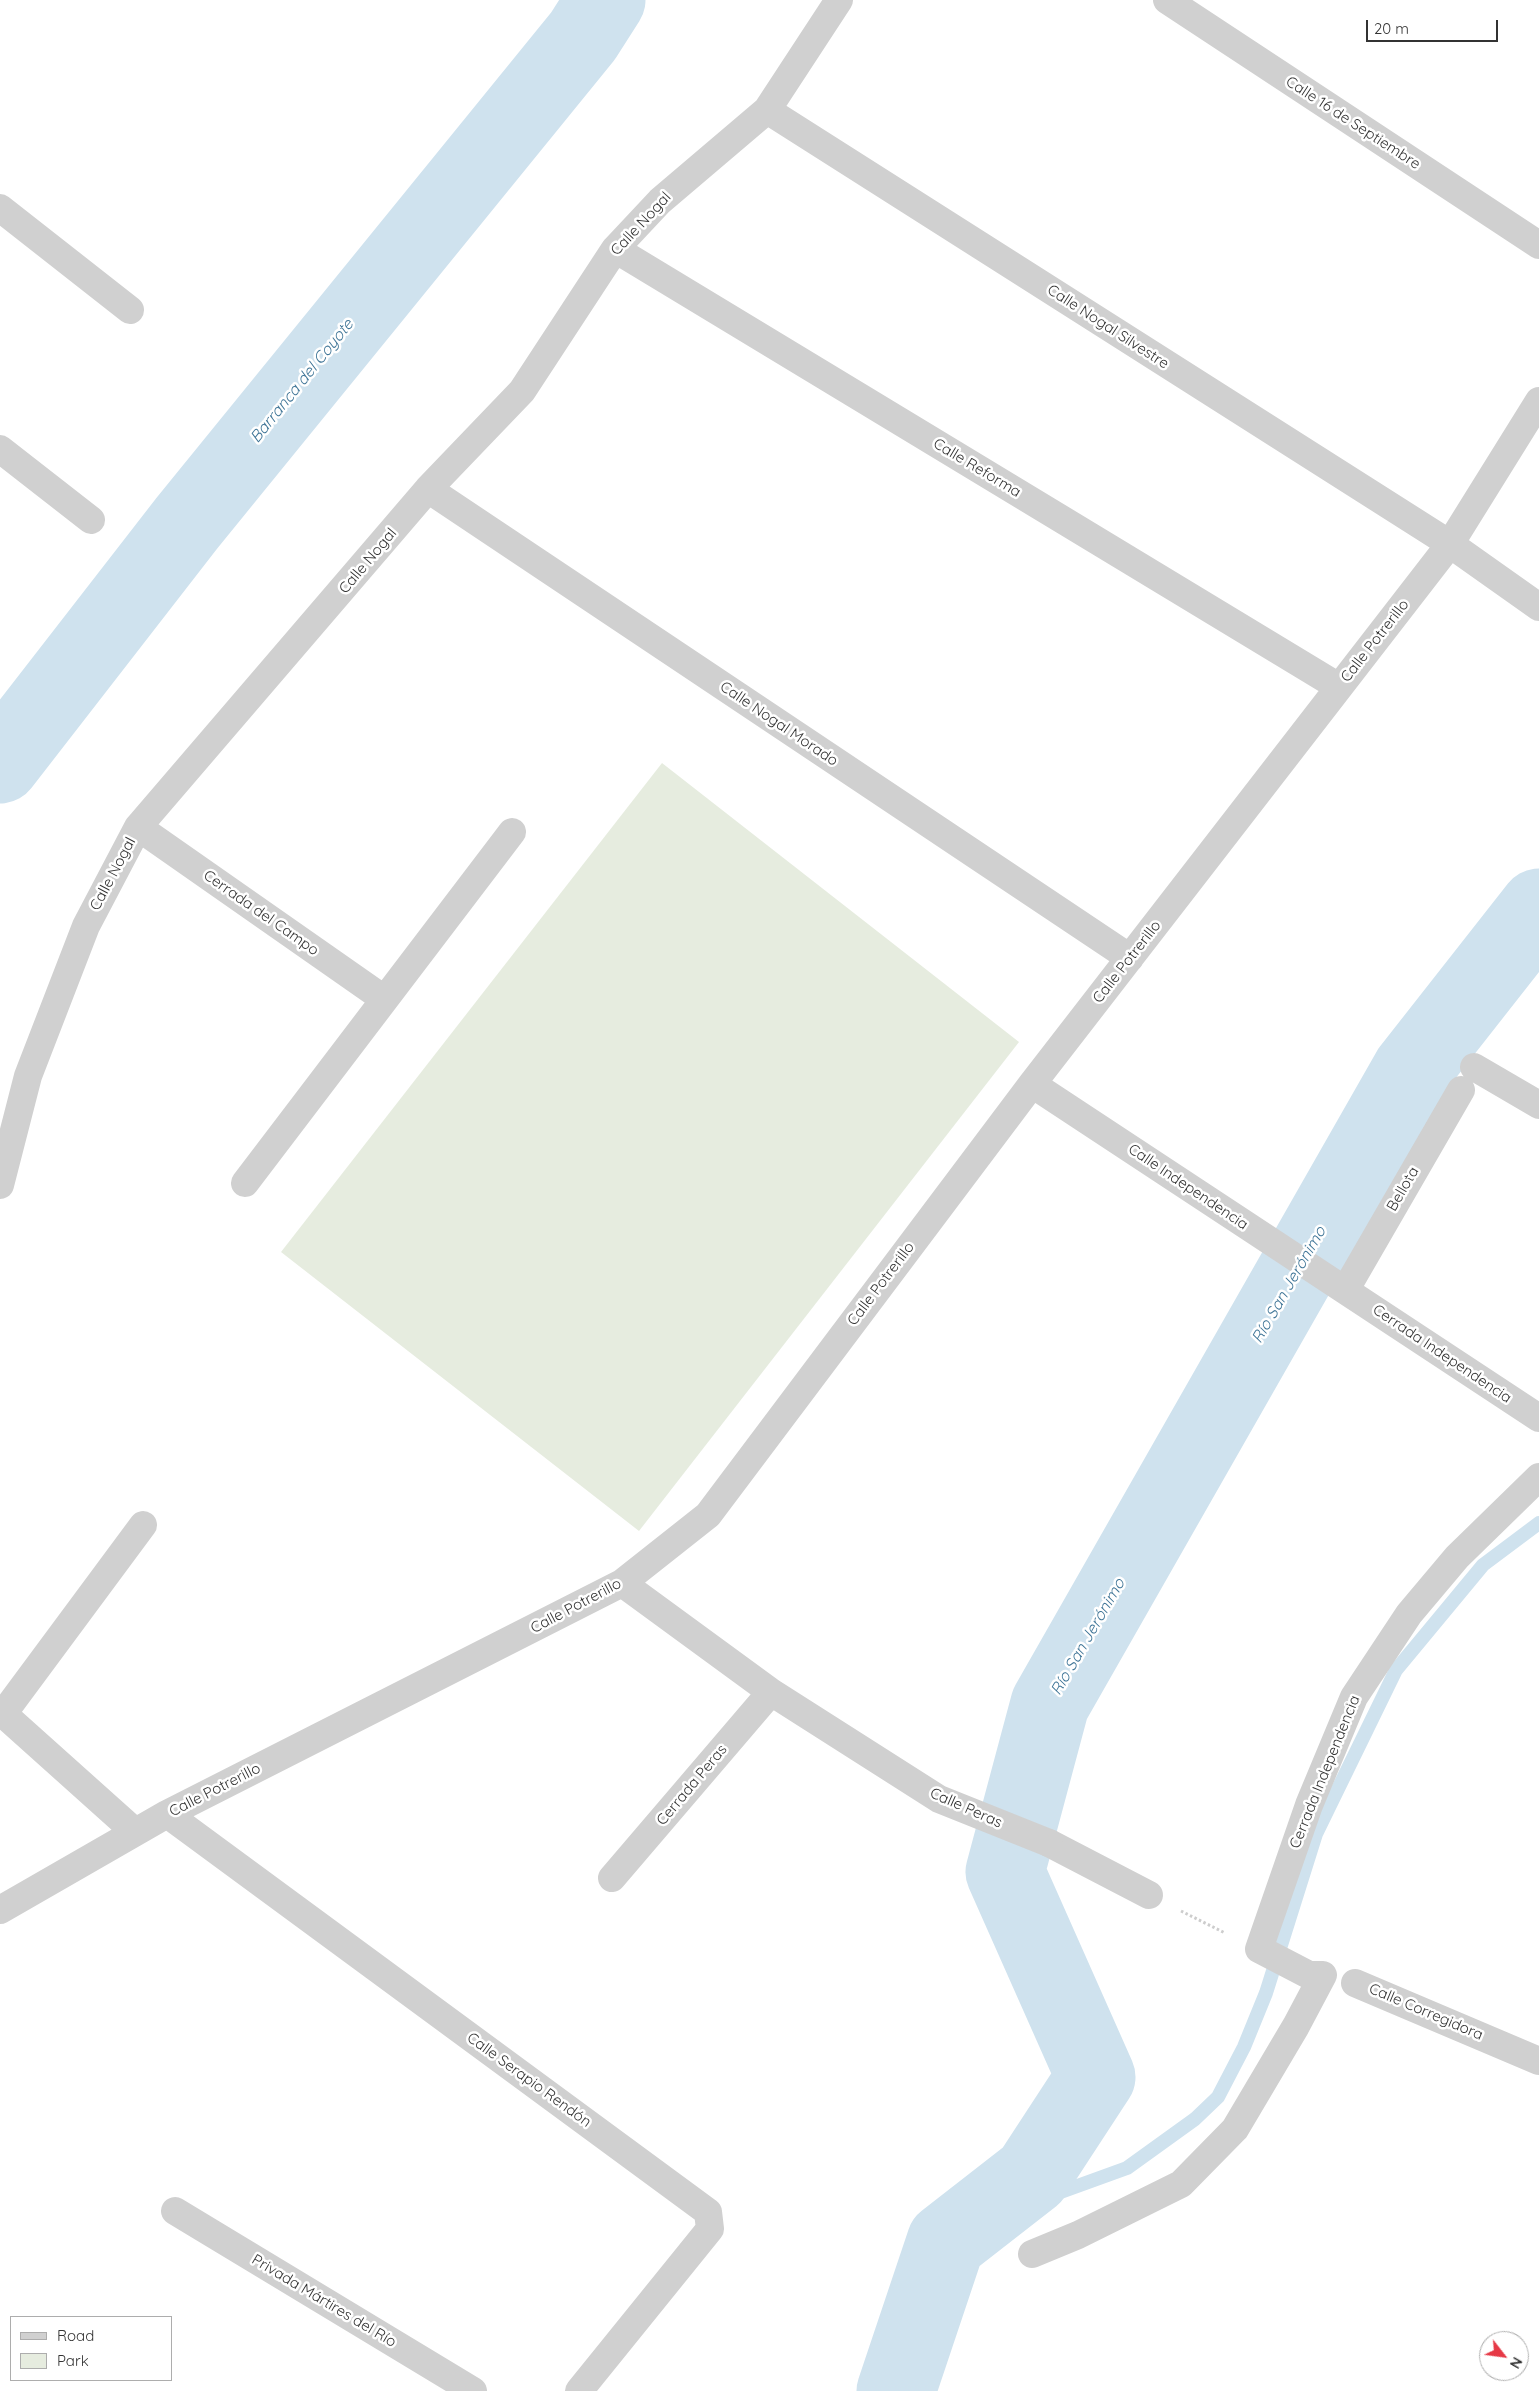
<!DOCTYPE html>
<meta charset="utf-8">
<style>
body{margin:0}
#map{position:relative;width:1539px;height:2391px;overflow:hidden;background:#fff;font-family:Quicksand,sans-serif}
canvas{display:block}
.legend{position:absolute;left:10px;top:2316px;width:162px;height:65px;box-sizing:border-box;background:#fff;border:1px solid #adadad;margin:0;padding:6px 9px;list-style:none;font-size:15px;color:#333}
.legend li{display:flex;align-items:center;gap:10px;height:25px}
.legend b{width:25px;border:1px solid #adadad}
.north{position:absolute;left:1479px;top:2331px;width:50px;height:50px;box-sizing:border-box;background:#fff;border:1px solid #adadad;border-radius:50%;rotate:120deg;font-size:14px;font-weight:700;line-height:20px;text-align:center;color:#333}
.north::after{content:'';display:block;margin:auto;width:18px;height:22px;background:#e63946;clip-path:polygon(50% 0,100% 100%,50% 72%,0 100%)}
.scale{position:absolute;left:1366px;top:20px;width:132px;height:22px;box-sizing:border-box;border:2px solid #333;border-top:0;padding-left:6px;font-size:15px;line-height:18px;white-space:nowrap;color:#333;-webkit-text-stroke:4px #fff;paint-order:stroke}
</style>
<div id="map">
<canvas width="1539" height="2391"></canvas>
<ul class="legend">
<li><b style="height:6px;background:#d0d0d0"></b>Road</li>
<li><b style="height:14px;background:#e6ecdf"></b>Park</li>
</ul>
<div class="north">N</div>
<div class="scale">20 m</div>
</div>
<script>
const c = document.querySelector('canvas').getContext('2d');
c.lineJoin = 'round';
function fillPath(path, color) { c.fillStyle = color; c.fill(path, 'evenodd'); }
const poly = rows => new Path2D(rows.map(r => 'M' + r).join(''));
function strokePath(path, color, width, dash) { c.strokeStyle = color; c.lineWidth = width; c.lineCap = dash ? 'butt' : 'round'; c.setLineDash(dash || []); c.stroke(path); }
function label(font, color, halo, rows, align = 'center') {
  c.font = font + ' Quicksand,sans-serif'; c.lineWidth = 5; c.setLineDash([]); c.textBaseline = 'middle'; c.strokeStyle = halo; c.fillStyle = color; for (const [text, x, y, turn = 0] of rows) {
    c.save(); c.translate(x, y); c.rotate((+turn || 0) * Math.PI / 180); c.textAlign = isNaN(turn) ? turn : align; if (halo) c.strokeText(text, 0, 0); c.fillText(text, 0, 0); c.restore();
  }
}
fillPath(poly([
 [662,763,1019,1042,639,1531,281,1252]
]), '#e6ecdf');
strokePath(poly([
 [946,2242,1058,2193,1127,2168,1195,2119,1218,2097,1244,2047,1266,1993,1316,1834,1396,1670,1483,1565,1539,1523]
]), '#cfe2ee', 14);
strokePath(poly([
 [0,764,187,523,583,36,606,0],
 [896,2391,946,2242,1032,2175,1096,2077,1005,1872,1050,1704,1411,1071,1539,908]
]), '#cfe2ee', 79);
strokePath(poly([
 [1181,1911,1225,1933]
]), '#cdcdcd', 3, [2.5, 2.5]);
strokePath(poly([
 [1049,1843,1149,1895]
]), '#d0d0d0', 28);
strokePath(poly([
 [1167,0,1539,245],
 [767,110,1450,544,1539,607],
 [0,208,130,310],
 [615,249,1339,687],
 [0,449,91,520],
 [428,489,1130,958],
 [138,827,384,999],
 [1474,1067,1539,1105],
 [1032,1084,1539,1418],
 [245,1183,512,832],
 [0,1185,28,1076,86,926,138,827,428,489,522,391,615,249,660,201,767,110,839,0],
 [1346,1289,1461,1090],
 [622,1583,771,1692,939,1799,1049,1843],
 [0,1711,134,1831],
 [3,1714,143,1525],
 [167,1814,708,2212,710,2229,579,2391],
 [612,1878,771,1692],
 [0,1910,167,1814,622,1583,708,1515,1032,1084,1450,544,1539,401],
 [1355,1983,1539,2061],
 [175,2211,473,2391],
 [1032,2254,1078,2235,1181,2184,1235,2129,1296,2026,1323,1975,1309,1975,1259,1949,1309,1805,1354,1697,1409,1614,1457,1557,1539,1477]
]), '#d0d0d0', 28);
label('15px', '#333', '#fff', [
 ["Calle 16 de Septiembre",1353,123,33],
 ["Calle Nogal",641,224,-47],
 ["Calle Nogal Silvestre",1108,327,33],
 ["Calle Reforma",977,468,31],
 ["Calle Nogal",368,561,-50],
 ["Calle Potrerillo",1375,641,-52],
 ["Calle Nogal Morado",779,724,34],
 ["Calle Nogal",113,874,-62],
 ["Cerrada del Campo",261,913,35],
 ["Calle Potrerillo",1127,962,-52],
 ["Calle Independencia",1188,1187,34],
 ["Bellota",1403,1189,-60],
 ["Calle Potrerillo",881,1284,-53],
 ["Cerrada Independencia",1442,1354,34],
 ["Calle Potrerillo",576,1606,-28],
 ["Cerrada Independencia",1325,1772,-68],
 ["Cerrada Peras",692,1785,-50],
 ["Calle Potrerillo",215,1790,-27],
 ["Calle Peras",966,1808,24],
 ["Calle Corregidora",1426,2012,23],
 ["Calle Serapio Rendón",529,2080,36],
 ["Privada Mártires del Río",324,2301,31]
]);
label('italic 16px', '#3f7597', '#fff', [
 ["Barranca del Coyote",302,381,-51],
 ["Río San Jerónimo",1289,1285,-60],
 ["Río San Jerónimo",1088,1637,-60]
]);
</script>
